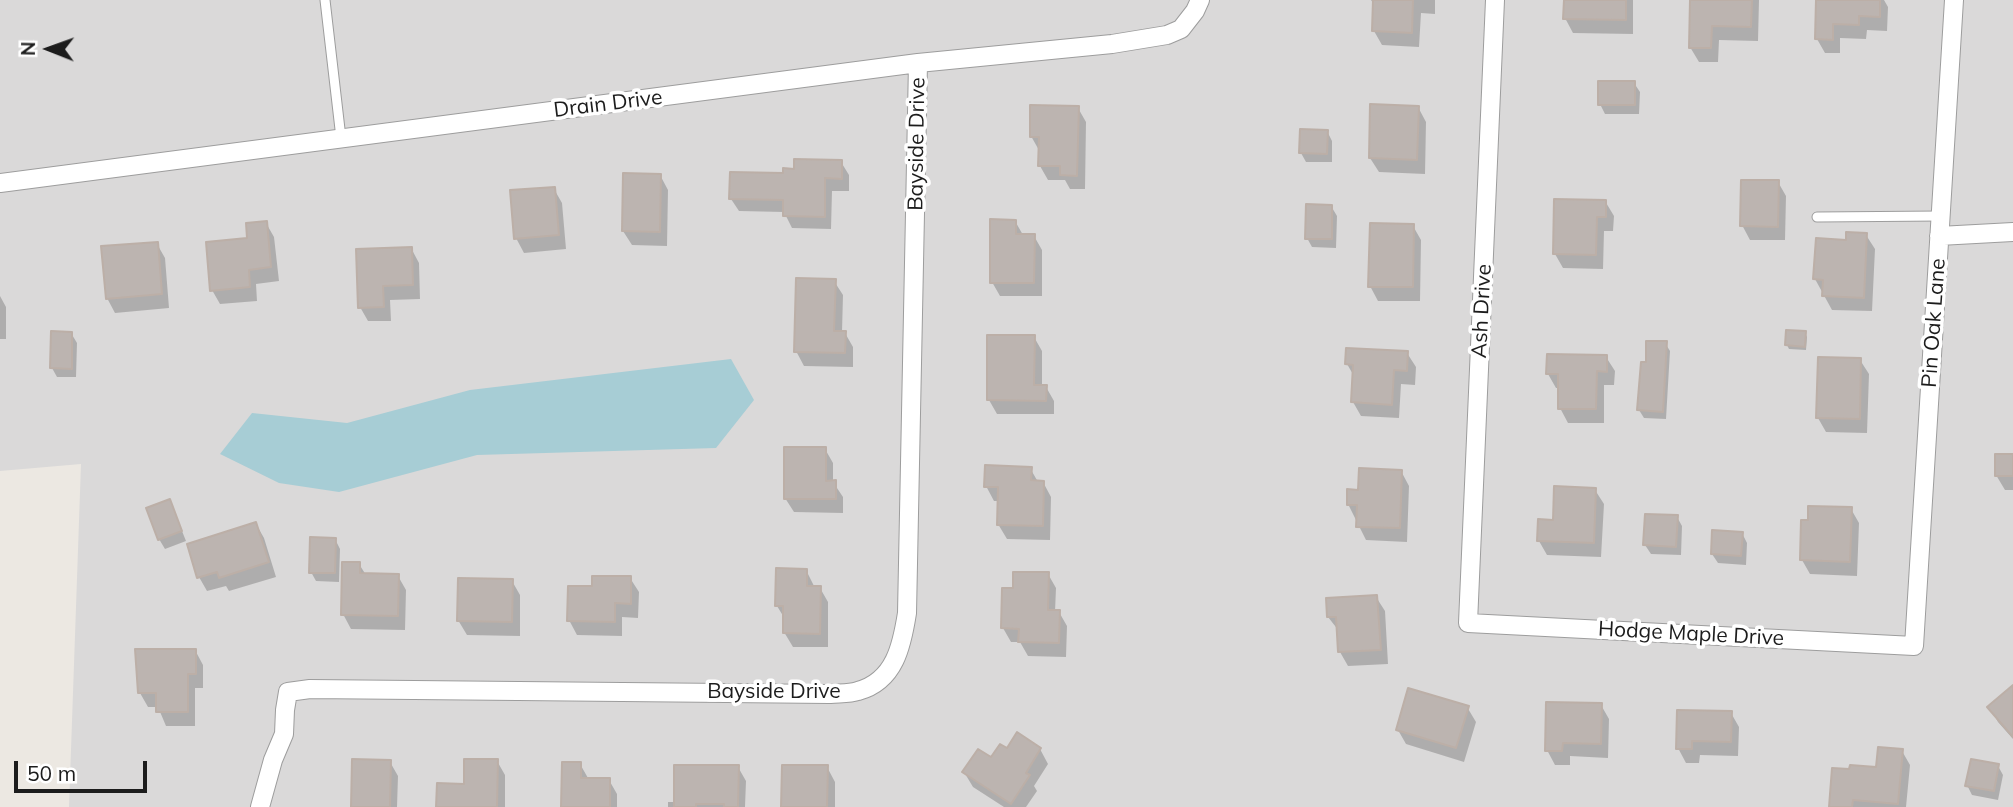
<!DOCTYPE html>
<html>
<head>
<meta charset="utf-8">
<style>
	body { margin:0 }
	#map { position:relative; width:2013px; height:807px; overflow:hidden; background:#ece8e2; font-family:Mulish,sans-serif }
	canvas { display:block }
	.north { position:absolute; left:14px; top:14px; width:70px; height:70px; -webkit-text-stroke:5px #fff; paint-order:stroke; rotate:271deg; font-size:19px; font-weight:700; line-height:28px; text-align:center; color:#1c1c1c }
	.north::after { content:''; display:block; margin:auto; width:24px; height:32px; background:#1c1c1c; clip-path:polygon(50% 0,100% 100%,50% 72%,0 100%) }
	.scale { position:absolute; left:14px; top:761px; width:133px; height:32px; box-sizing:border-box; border:4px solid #1c1c1c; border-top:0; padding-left:9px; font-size:21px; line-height:24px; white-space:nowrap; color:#1c1c1c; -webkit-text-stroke:5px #fff; paint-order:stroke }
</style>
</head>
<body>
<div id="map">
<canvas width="2013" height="807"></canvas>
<div class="north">N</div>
<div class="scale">50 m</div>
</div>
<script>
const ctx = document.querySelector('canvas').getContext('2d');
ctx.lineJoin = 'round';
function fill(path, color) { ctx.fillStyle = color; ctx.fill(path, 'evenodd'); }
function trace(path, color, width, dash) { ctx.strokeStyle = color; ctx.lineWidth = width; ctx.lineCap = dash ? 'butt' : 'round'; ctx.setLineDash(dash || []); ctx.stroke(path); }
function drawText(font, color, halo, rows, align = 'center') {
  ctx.font = font + ' Mulish,sans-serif'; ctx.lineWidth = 7; ctx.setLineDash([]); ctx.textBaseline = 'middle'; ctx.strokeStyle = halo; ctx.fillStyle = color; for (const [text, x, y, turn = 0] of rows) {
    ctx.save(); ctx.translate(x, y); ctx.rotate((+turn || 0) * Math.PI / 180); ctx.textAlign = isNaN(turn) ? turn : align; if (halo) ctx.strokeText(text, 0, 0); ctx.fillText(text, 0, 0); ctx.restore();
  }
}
fill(new Path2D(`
	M0 0H2013V807H69L81 464 0 471Z`), '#dad9d9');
fill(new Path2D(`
	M731 359 754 400 716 448 477 455 339 492 279 483 220 454 252 413 347 423 470 390Z`), '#a7cdd5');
fill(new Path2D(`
	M1371 0H1435V14L1421 13 1419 47 1382 45 1374 31 1375 6Z
	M1565 0H1633V34L1573 33 1565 18Z
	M1691 0H1759L1758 41 1719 40 1718 62H1699L1690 47Z
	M1818 0H1884L1888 7 1887 31 1867 30 1866 39 1840 38V53H1825L1817 39Z
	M1634 83 1640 92 1639 114H1605L1600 104Z
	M1418 107 1426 122 1425 174 1379 172 1370 158Z
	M1078 108 1086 122 1085 189H1070L1065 180H1048L1040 166V152L1031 136Z
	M1327 131 1332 141V162H1306L1301 153Z
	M841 162 849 175V191H832L831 229 792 228 784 212 739 211 731 199 796 170Z
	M660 175 668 190 667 246 632 245 623 231Z
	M1778 182 1786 196 1785 240H1750L1742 225Z
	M554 189 562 203 566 249 524 253 516 238Z
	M1605 201 1614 216 1613 231H1604L1603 269 1563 268 1555 254Z
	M1331 206 1337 216 1336 248 1312 247 1307 238Z
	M1015 221 1023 235 1034 236 1042 250V296H1000L992 282Z
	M266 223 274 237 279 281 256 284 257 301 220 304 212 290 249 239Z
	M1413 226 1421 240 1420 301H1378L1370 286Z
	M1866 235 1875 249 1872 311 1832 310 1815 279 1848 242Z
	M157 244 165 258 169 308 115 313 107 298Z
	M411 248 419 263 420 299 390 300 391 321H368L360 307Z
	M834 281 843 295 842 332 845 333 853 347V367L804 366 796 351Z
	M0 296 6 307V339H0Z
	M71 333 77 343 76 377H57L52 368Z
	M1805 333 1807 337 1806 350 1789 349 1787 345Z
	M1034 337 1042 351V387H1046L1054 401V414H997L989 400Z
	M1665 343 1670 351 1666 419 1644 418 1639 410Z
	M1407 353 1416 367 1415 385 1401 384 1399 418 1361 416 1353 402 1354 376 1347 364Z
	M1606 357 1615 371 1614 385H1604V423H1568L1560 408V388H1556L1548 374Z
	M1860 360 1869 374 1867 433 1826 432 1818 418Z
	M2013 438V490H2005L1996 475 2013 456Z
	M825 449 833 463V482L843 497V513L794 512 785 498Z
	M1030 468 1038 482H1043L1051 497 1050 540 1007 539 998 524 999 501H994L986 486Z
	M1401 471 1409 486 1407 542 1366 540 1348 504 1360 491Z
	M1595 490 1604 504 1601 557 1547 555 1539 541Z
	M170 501 186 541 165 549 159 539Z
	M1851 509 1859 523 1857 576 1810 574 1802 560Z
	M1677 517 1682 526 1681 555 1651 554 1645 545Z
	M256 524 264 538 276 577 229 591 226 586 207 591 199 577Z
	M1742 533 1747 543 1746 565 1718 563 1712 554Z
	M335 539 340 549 339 582 316 581 311 572Z
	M359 564 366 575 398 576 406 590 405 630 351 629 343 614Z
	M806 570 815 588H820L828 602V647H793L784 632 785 619 777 606Z
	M1048 574 1056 588 1055 612H1059L1067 626 1066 657 1028 656 1020 642H1011L1003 628 1015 590Z
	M630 578 639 592 638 618 622 617V636L577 635 569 620 594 588Z
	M512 581 520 595V636L467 635 458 620Z
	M1376 597 1385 611 1388 664 1348 666 1340 652 1339 631 1328 617Z
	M195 650 203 665V688H195V726H166L158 707H148L140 693Z
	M2013 687V739L1998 722 1990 707Z
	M1601 705 1609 719 1608 758 1570 756V765H1555L1547 750Z
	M1467 707 1476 722 1464 762 1406 744 1398 730Z
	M1731 713 1739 727 1738 756 1700 755 1699 763H1686L1678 748Z
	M1040 749 1048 764 1034 786 1037 791 1026 807H1004L973 787 964 772 1007 751Z
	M1902 751 1910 765 1906 807H1831Z
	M497 761 505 775V807H438Z
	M390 762 398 776 397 807H353Z
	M580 764 588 778 609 780 617 794V807H563Z
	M1998 766 2003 775 1998 800 1972 795 1967 785Z
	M738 767 746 781 745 807H668V802H676Z
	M827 767 835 782V807H783Z`), '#0003');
const building = new Path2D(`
	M1373 0H1413L1412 33 1372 31Z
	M1564 0H1626V20L1563 19Z
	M1690 0H1752L1751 27 1712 26 1711 48H1689Z
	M1816 0H1880V17L1859 16V25L1833 24V40L1815 39Z
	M1598 81H1635V105H1598Z
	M1370 104 1419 106 1417 160 1369 158Z
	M1030 105 1079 106 1077 176 1060 175V166H1038L1039 137H1030Z
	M1300 129 1328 130 1327 154 1299 153Z
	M794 159 842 160V179L825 178V217L783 216V200L729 199 730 172 783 173V168L794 169Z
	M623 173 661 174 660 232 622 231Z
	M1741 180H1779L1778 227 1740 226Z
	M555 187 559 235 514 239 510 190Z
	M1554 199 1606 200V217H1597L1596 255 1553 254Z
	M1306 204 1332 205V239H1305Z
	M990 219 1016 220V234H1035L1034 283H990Z
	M267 221 271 267 249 270 250 287 210 291 206 242 247 238 246 223Z
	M1370 223 1414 224 1413 287H1368Z
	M1846 232 1867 233 1864 298 1822 296 1823 280 1813 279 1816 238 1846 240Z
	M158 242 162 294 106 299 101 246Z
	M412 247 413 285 383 286 384 307 358 308 356 249Z
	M796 278 836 279 834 331H846L845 353 794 352Z
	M1786 330 1806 331 1805 347 1785 345Z
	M51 331 72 332V369L50 368Z
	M987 335H1035L1034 385H1047L1046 401 987 400Z
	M1646 341H1667L1663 412 1637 410 1641 362H1646Z
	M1346 348 1408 351 1407 371 1394 370 1392 405 1351 402 1353 365 1345 364Z
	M1547 354 1607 355V372L1597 371 1596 409H1558V374H1546Z
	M1818 357 1861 358 1860 419 1816 418Z
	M784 447H826V481L836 480V499H784Z
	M1995 454H2013V476H1995Z
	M985 465 1032 467 1031 480 1044 481 1043 526 997 525 998 487H984Z
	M1359 468 1402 470 1400 528 1356 527 1357 505H1347V489L1358 490Z
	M1554 486 1596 488 1594 543 1537 541 1538 519 1553 520Z
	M170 499 182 531 158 540 146 508Z
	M1808 506 1852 507 1850 562 1800 560 1801 520H1808Z
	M1645 514 1678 515 1676 547 1643 545Z
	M256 522 269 562 219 578 217 572 197 578 187 544Z
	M1712 530 1743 532 1741 556 1711 554Z
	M310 537 336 538 335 573H309Z
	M342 562H360V573L399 574 398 616 341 615Z
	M776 568 807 569V586H821L820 634 783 633V606H775Z
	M1013 572H1049L1048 610H1060L1059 643 1018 642 1019 629 1001 628 1002 588H1013Z
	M592 576H631V604L615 603V622L567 621 568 586H592Z
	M458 578 513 579 512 622 457 621Z
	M1377 595 1381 650 1338 652 1336 617H1327L1326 598Z
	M135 649H196V674H188V712H156V693H138Z
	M2013 685V737L1987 707Z
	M1408 688 1469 706 1456 748 1396 730Z
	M1546 702 1602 703 1601 744 1563 743 1562 751H1545Z
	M1677 710 1732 711 1731 742 1692 741V749H1676Z
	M1017 732 1041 748 1026 773 1030 775 1011 804 962 772 978 749 991 757 1000 744 1007 748Z
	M1878 747 1903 749 1898 804 1853 800 1852 807H1829L1832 768 1849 769 1850 765 1876 767Z
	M352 759 391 760 390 807H351Z
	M464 759H498L497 807H436L437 783 464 784Z
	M1971 759 1999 764 1994 791 1965 786Z
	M562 762H581V778H610V807H561Z
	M674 765H739L738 807H724V804H696V807H674Z
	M782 765H828L827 807H781Z`);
fill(building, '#bcb4b0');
trace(building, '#bcafa7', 2);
const lane = new Path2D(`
	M325 0 341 138
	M1817 217 1941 216`);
const street = new Path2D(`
	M1495 0 1468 623 1914 646 1954 0
	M0 183 918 63 1112 44 1167 35 1181 29 1195 11 1200 0
	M1939 236 2013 232
	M260 807 273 760 284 734 285 710 288 692 310 689 830 694C839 693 849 694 858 691 895 681 902 645 907 613L918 63`);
trace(lane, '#9d9d9d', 11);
trace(street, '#9d9d9d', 20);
trace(lane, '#fff', 9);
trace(street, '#fff', 18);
drawText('21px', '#1c1c1c', '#fff', [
	["Drain Drive",608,104,-7],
	["Bayside Drive",917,144,-89],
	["Ash Drive",1482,311,-87],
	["Pin Oak Lane",1934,323,-86],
	["Hodge Maple Drive",1691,634,3],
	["Bayside Drive",774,692]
]);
</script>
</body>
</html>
